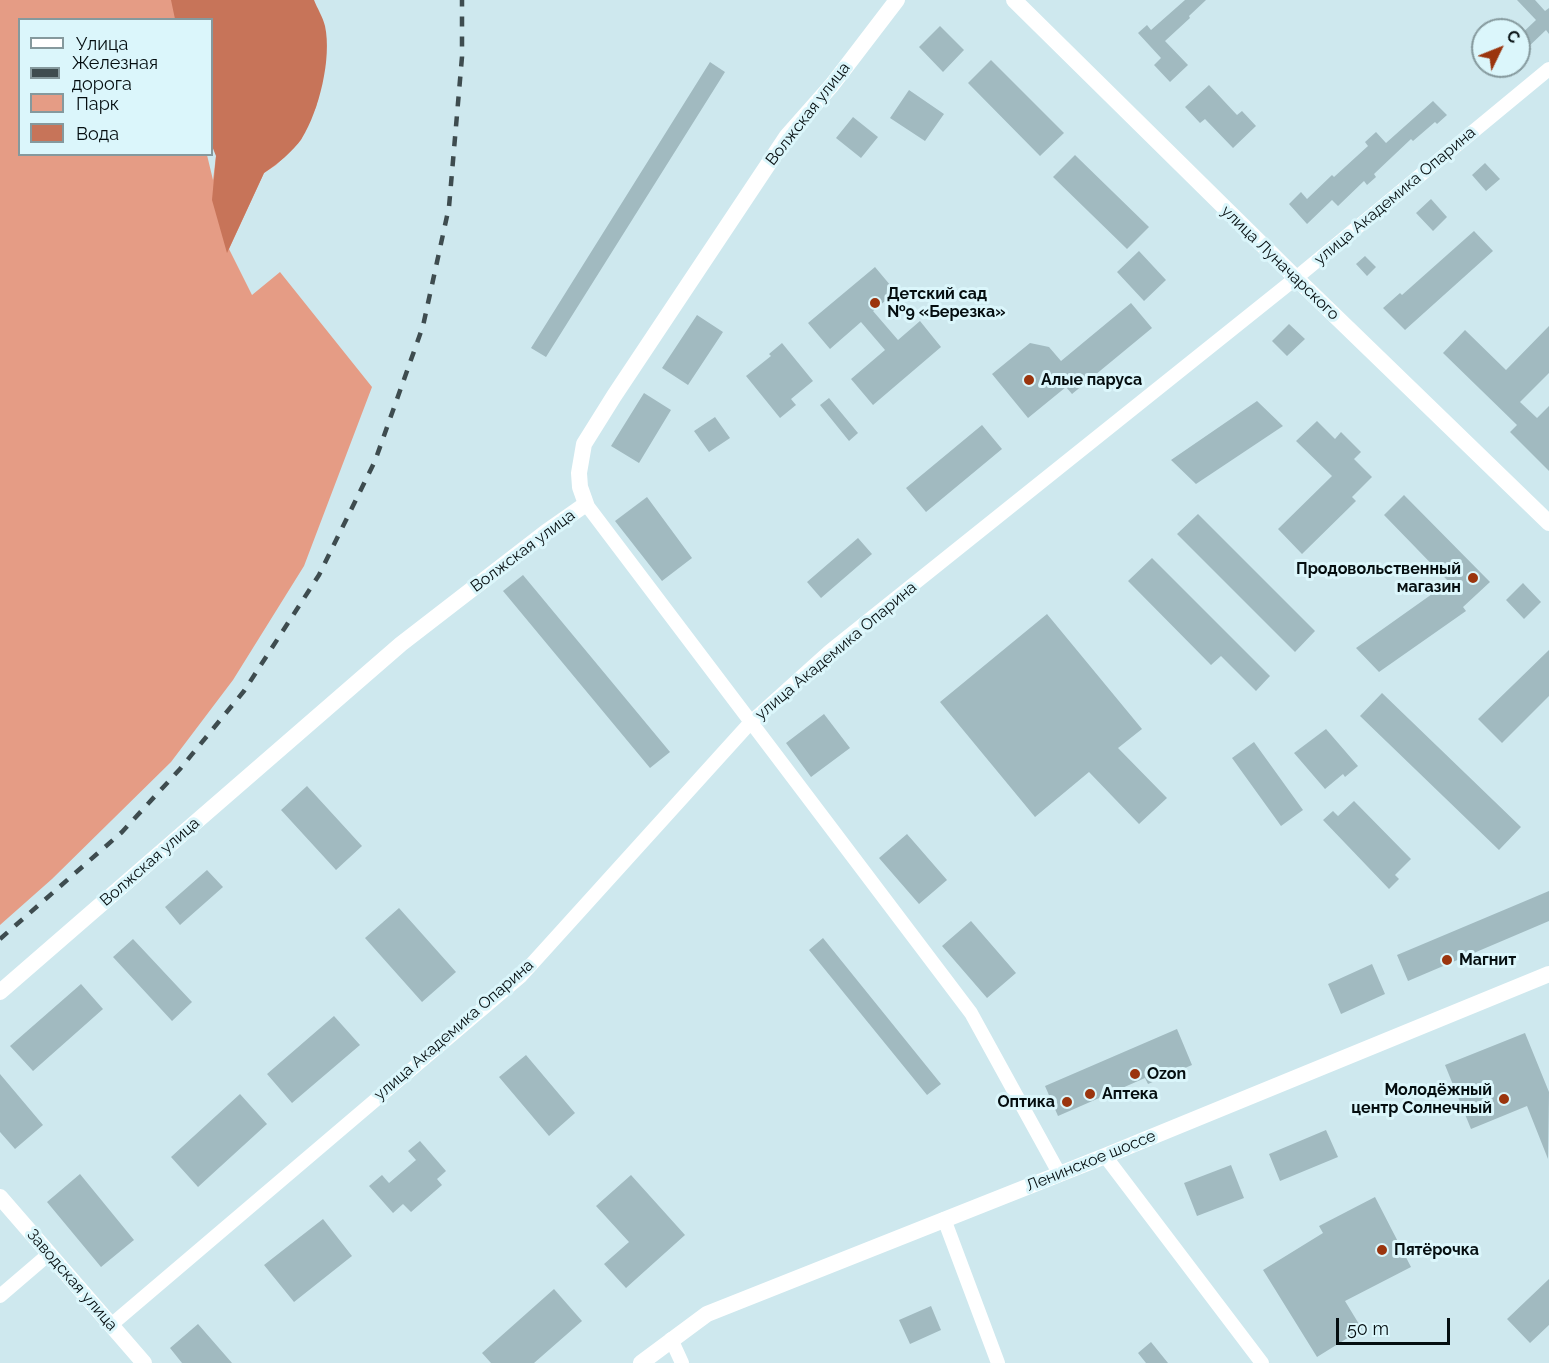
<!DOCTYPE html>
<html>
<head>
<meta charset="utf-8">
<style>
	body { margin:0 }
	#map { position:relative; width:1549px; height:1363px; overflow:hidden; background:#cee8ee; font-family:Raleway,sans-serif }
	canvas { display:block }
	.legend { position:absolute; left:18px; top:18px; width:195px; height:138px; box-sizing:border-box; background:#dbf6fb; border:2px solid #85999d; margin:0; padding:8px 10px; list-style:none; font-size:18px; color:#050e10 }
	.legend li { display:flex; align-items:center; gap:12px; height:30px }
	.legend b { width:30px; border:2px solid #85999d }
	.north { position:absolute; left:1471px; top:18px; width:60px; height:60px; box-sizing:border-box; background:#dbf6fb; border:2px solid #85999d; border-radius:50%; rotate:47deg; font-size:16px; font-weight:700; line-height:24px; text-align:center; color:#050e10 }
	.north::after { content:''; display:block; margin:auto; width:21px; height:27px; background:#9b350e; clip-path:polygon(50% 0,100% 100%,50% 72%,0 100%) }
	.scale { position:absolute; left:1336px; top:1318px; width:114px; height:27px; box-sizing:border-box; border:3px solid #050e10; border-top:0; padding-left:8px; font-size:18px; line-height:21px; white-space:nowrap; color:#050e10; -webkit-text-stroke:4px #dbf6fb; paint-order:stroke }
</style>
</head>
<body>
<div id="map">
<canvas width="1549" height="1363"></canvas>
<ul class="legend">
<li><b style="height:8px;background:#fff"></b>Улица</li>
<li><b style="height:8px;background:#3e4c4f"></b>Железная дорога</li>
<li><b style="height:16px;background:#e59c85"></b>Парк</li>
<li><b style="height:16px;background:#c77459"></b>Вода</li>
</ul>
<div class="north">С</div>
<div class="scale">50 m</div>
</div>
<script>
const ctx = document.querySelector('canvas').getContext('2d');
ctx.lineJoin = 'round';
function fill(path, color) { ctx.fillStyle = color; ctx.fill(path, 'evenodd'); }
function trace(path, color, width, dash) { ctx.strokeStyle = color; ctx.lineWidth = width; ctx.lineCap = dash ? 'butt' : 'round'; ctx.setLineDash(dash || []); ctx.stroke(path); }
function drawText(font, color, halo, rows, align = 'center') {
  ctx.font = font + ' Raleway,sans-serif'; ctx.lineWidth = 6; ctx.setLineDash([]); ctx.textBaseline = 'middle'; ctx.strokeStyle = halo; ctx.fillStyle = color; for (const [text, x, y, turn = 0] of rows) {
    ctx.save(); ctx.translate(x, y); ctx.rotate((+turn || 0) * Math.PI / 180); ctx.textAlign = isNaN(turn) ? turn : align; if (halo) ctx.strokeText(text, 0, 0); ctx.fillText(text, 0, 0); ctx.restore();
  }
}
fill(new Path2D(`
	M0 0H173L177 19 20 20V154L207 155 213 180 216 156 326 61 316 107 301 140 276 165 264 173 229 249 252 295 280 272 372 387 304 566 233 680 171 762 52 879 0 925Z`), '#e59c85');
fill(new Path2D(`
	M171 0H314C317 8 323 17 325 26 332 58 319 111 302 138 293 152 277 164 264 173L227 253 212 200 216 156 212 146V20L175 19Z`), '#c77459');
fill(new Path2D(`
	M1185 0H1206L1189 16 1190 18 1165 41 1188 65 1170 82 1154 65 1161 58 1138 33 1147 25 1151 30Z
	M1517 0H1535L1545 11 1549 8V34L1546 30 1525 50 1519 43V36L1536 20Z
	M940 26 964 50 943 72 919 47Z
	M991 60 1064 133 1040 156 968 83Z
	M710 62 725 72 546 357 531 348Z
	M1209 85 1237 115 1242 111 1256 126 1233 148 1205 119 1200 123 1185 107Z
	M909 90 944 114 925 141 890 118Z
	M1433 101 1447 115 1437 124 1435 122 1413 141 1411 139 1374 174 1376 177 1367 185 1364 181 1338 206 1332 200 1307 224 1289 204 1301 192 1307 199 1332 175 1334 177 1368 146 1365 142 1376 132 1386 143Z
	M853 117 878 137 861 158 836 138Z
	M1075 155 1149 227 1127 249 1053 177Z
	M1485 163 1500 179 1486 191 1472 175Z
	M1431 199 1447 217 1433 231 1416 213Z
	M1474 231 1493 251 1405 330 1383 308 1400 293 1402 295Z
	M1139 251 1166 280 1144 301 1117 272Z
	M1365 256 1376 267 1367 276 1356 264Z
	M875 267 896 292 873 311 898 340 920 321 941 347 873 405 851 379 885 350 861 322 830 349 808 323Z
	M1131 303 1152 328 1072 394 1066 387 1028 418 992 374 1030 343 1049 347 1061 361Z
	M697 315 723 332 688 385 662 368Z
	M1289 324 1305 339 1287 356 1272 341Z
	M1549 326V373L1520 402 1537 418 1549 406V471L1510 432 1517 425 1443 353 1465 330 1506 370Z
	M782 343 813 381 791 399 796 405 780 418 746 376 771 356 769 354Z
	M644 393 671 410 639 463 611 446Z
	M829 398 858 433 849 441 820 405Z
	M1257 401 1283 426 1196 484 1171 460Z
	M715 417 730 438 709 452 694 431Z
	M1317 421 1335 439 1341 432 1361 452 1354 459 1372 477 1352 497 1356 501 1302 554 1278 529 1332 476 1296 441Z
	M982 425 1002 449 926 512 906 488Z
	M1404 495 1490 582 1463 607 1466 611 1379 672 1356 648 1449 582 1384 515Z
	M647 497 692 558 662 581 615 521Z
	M1198 514 1315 631 1295 652 1177 534Z
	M858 538 872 554 821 598 807 582Z
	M1152 558 1270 676 1256 691 1221 656 1211 665 1128 581Z
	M523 575 670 752 650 768 503 591Z
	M1523 583 1541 602 1524 619 1506 600Z
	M1047 614 1142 729 1118 748 1167 798 1139 824 1089 772 1035 817 940 702Z
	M1549 650V696L1502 743 1478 719Z
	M1382 693 1521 827 1499 850 1360 716Z
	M824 714 850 748 811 777 786 743Z
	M1326 729 1358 766 1345 777 1343 774 1325 789 1294 753Z
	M1254 742 1303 810 1281 826 1232 758Z
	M307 786 362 846 336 870 281 810Z
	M1354 801 1411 859 1395 875 1399 879 1389 889 1323 820 1333 811 1338 816Z
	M907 834 947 880 919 904 879 858Z
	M207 870 223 887 180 925 165 907Z
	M1549 891V921L1408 981 1397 955Z
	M399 908 456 972 422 1002 365 938Z
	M971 921 1016 973 987 998 942 946Z
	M823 938 941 1084 927 1095 809 950Z
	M133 939 192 1002 172 1021 113 957Z
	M1372 964 1385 994 1341 1014 1328 984Z
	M81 984 103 1009 33 1071 10 1046Z
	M334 1016 360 1045 292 1103 267 1074Z
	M1177 1029 1192 1065 1148 1084 1145 1078 1058 1116 1045 1086Z
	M1525 1033 1549 1092 1548 1159 1527 1106 1471 1129 1445 1065Z
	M526 1055 575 1113 549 1136 499 1077Z
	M0 1074 43 1125 15 1149 0 1132Z
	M240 1094 267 1124 198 1187 171 1157Z
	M1326 1130 1338 1157 1280 1181 1269 1154Z
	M420 1141 446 1171 437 1179 442 1185 411 1212 403 1204 393 1213 369 1186 382 1175 389 1183 416 1160 408 1151Z
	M1231 1165 1244 1198 1197 1216 1184 1183Z
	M80 1174 134 1240 101 1267 47 1202Z
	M631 1175 685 1235 626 1288 604 1264 629 1242 596 1206Z
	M1375 1197 1411 1267 1345 1301 1362 1329 1317 1357 1263 1270 1323 1233 1319 1226Z
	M323 1219 352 1256 294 1302 264 1265Z
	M1549 1279V1325L1530 1343 1507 1319Z
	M554 1289 582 1321 534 1363H491L482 1353Z
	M931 1306 941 1330 910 1344 899 1320Z
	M198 1324 232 1363H182L170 1348Z
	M1151 1342 1168 1363H1146L1138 1353Z`), '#a1bac0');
trace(new Path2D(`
	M586 504 971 1013 1059 1173
	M1105 1156 1262 1363
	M944 1219 998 1363
	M0 1296 49 1254
	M111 1325 520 977 750 723 830 651 1296 278 1549 69
	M671 1339 682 1363`), '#fff', 14);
trace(new Path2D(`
	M1014 0 1296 278 1549 523
	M0 992 401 644 546 532 586 504 580 487 579 473 584 444 614 396 787 136 832 85 897 0
	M0 1197 144 1363
	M641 1363 707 1314 1105 1156 1549 974`), '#fff', 16);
trace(new Path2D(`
	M0 939 122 832 180 769 244 691 319 575 375 461 423 326 449 207 462 57V0`), '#3e4c4f', 4.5, [10, 10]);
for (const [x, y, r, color] of [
	[875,303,6,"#9b350e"],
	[1029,380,6,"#9b350e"],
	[1473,578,6,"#9b350e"],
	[1447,960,6,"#9b350e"],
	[1135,1074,6,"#9b350e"],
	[1090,1094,6,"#9b350e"],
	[1504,1099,6,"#9b350e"],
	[1067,1102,6,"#9b350e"],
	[1382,1250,6,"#9b350e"]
]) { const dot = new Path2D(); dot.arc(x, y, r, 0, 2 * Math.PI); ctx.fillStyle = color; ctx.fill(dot); trace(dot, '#dbf6fb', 2); }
drawText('16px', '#050e10', '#dbf6fb', [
	["Волжская улица",808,114,-52],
	["улица Академика Опарина",1395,196,-40],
	["улица Луначарского",1280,263,44],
	["Волжская улица",523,551,-37],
	["улица Академика Опарина",836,651,-40],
	["Волжская улица",150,862,-41],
	["улица Академика Опарина",454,1030,-41],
	["Ленинское шоссе",1091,1161,-22],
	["Заводская улица",72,1280,49]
]);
drawText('bold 16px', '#050e10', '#dbf6fb', [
	["Детский сад",887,294],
	["№9 «Березка»",887,312],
	["Алые паруса",1041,380],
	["Продовольственный",1461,569,"right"],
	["магазин",1461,587,"right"],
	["Магнит",1459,960],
	["Ozon",1147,1074],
	["Молодёжный",1492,1090,"right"],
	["центр Солнечный",1492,1108,"right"],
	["Аптека",1102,1094],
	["Оптика",1055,1102,"right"],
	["Пятёрочка",1394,1250]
], 'left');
</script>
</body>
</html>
